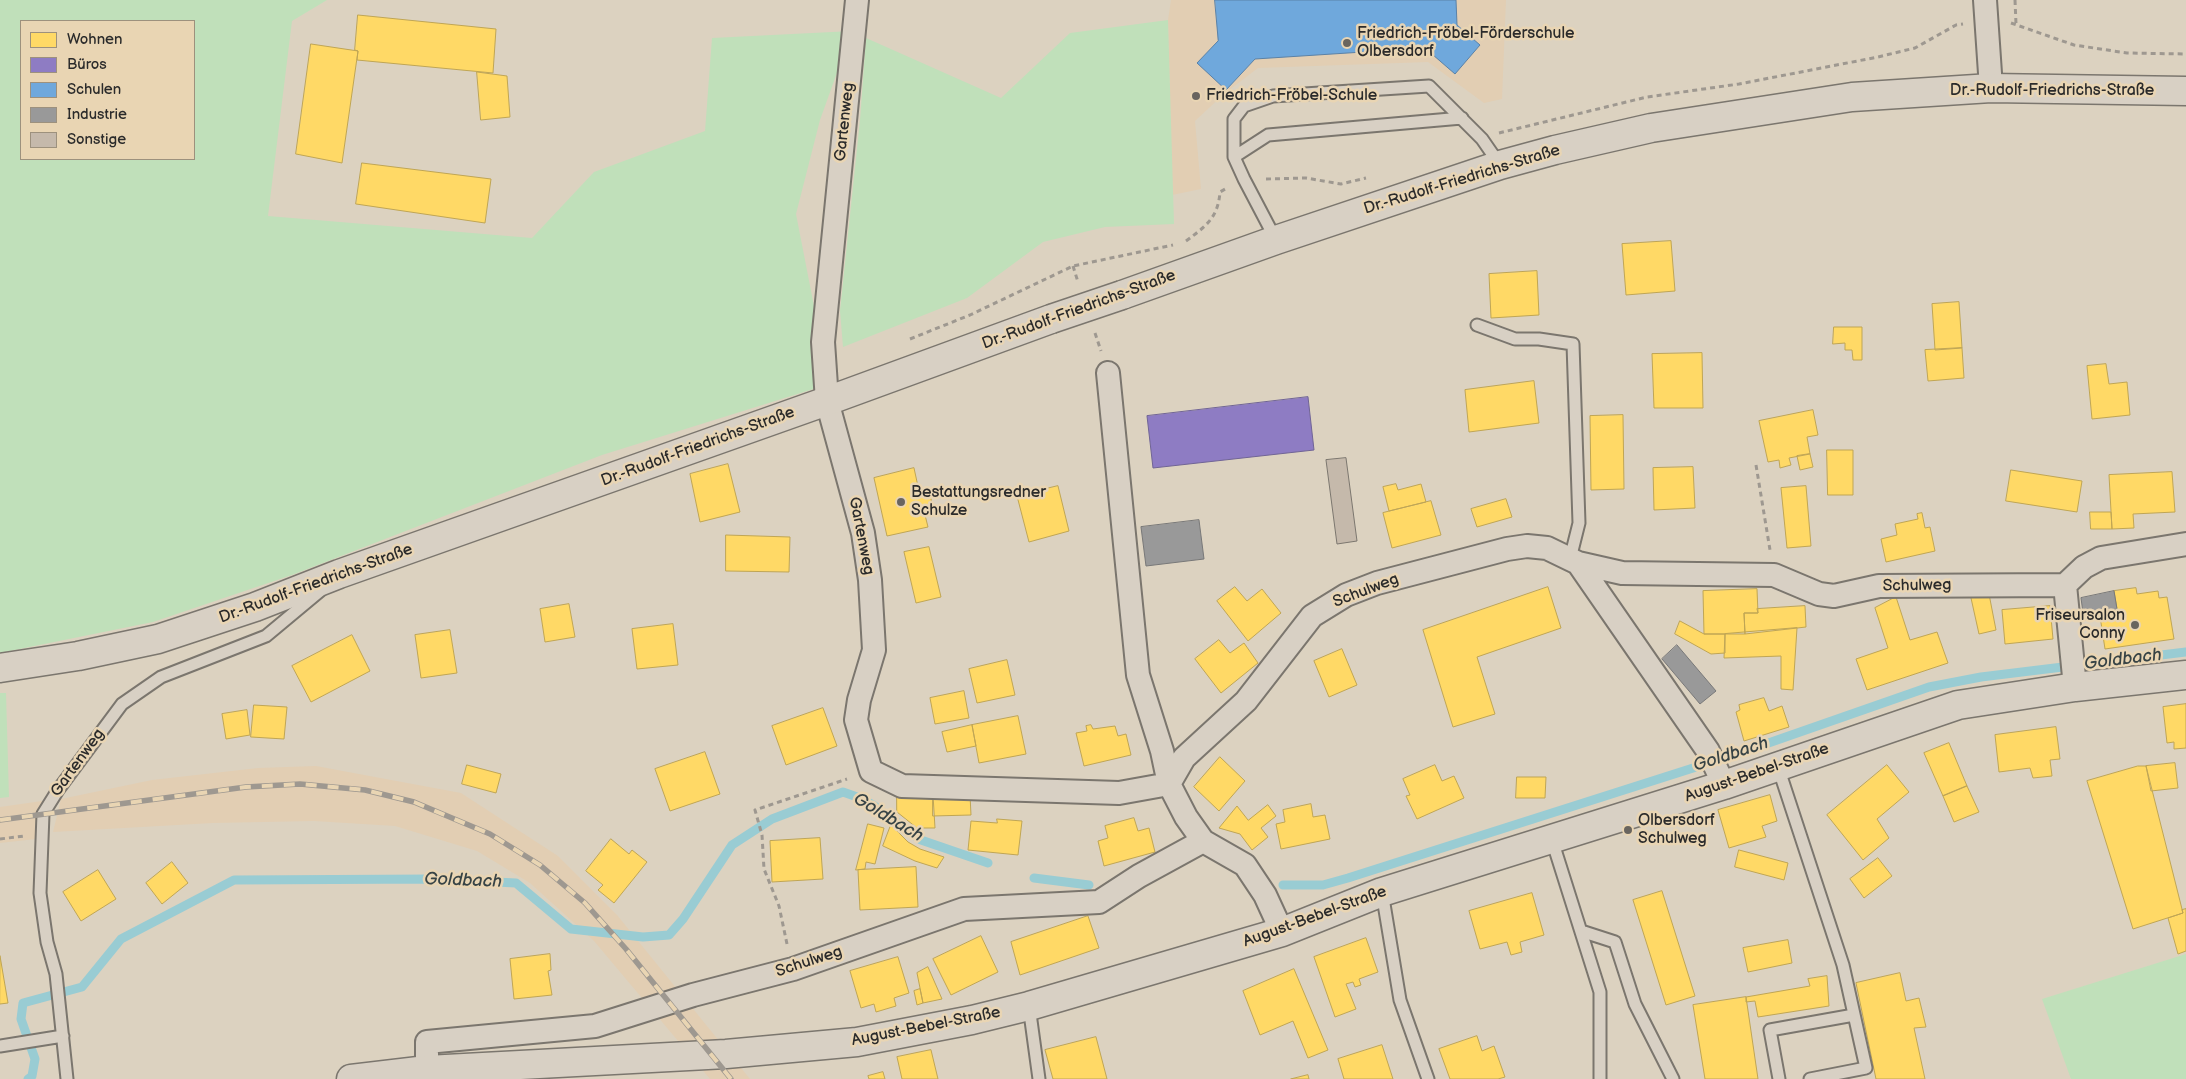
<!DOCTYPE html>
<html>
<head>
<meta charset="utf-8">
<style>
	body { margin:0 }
	#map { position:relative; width:2186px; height:1079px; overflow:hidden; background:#dcd2c0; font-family:"Balsamiq Sans",sans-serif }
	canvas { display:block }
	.legend { position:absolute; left:20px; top:20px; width:175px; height:140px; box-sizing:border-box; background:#e9d5b3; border:1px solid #9d917d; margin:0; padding:6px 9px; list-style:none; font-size:15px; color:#2b2b2b }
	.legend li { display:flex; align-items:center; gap:10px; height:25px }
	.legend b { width:25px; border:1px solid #9d917d }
</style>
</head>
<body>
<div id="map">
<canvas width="2186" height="1079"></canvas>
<ul class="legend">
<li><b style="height:14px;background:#ffd966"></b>Wohnen</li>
<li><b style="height:14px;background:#8e7cc3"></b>Büros</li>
<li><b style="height:14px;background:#6fa8dc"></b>Schulen</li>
<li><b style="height:14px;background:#999"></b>Industrie</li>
<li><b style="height:14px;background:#c5b9ab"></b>Sonstige</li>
</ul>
</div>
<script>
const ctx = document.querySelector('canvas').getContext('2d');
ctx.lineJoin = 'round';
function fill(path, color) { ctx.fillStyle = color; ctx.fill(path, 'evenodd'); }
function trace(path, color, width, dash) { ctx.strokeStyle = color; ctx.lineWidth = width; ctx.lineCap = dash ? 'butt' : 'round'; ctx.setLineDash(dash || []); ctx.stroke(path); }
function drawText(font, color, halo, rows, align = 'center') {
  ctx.font = font + ' "Balsamiq Sans",sans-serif'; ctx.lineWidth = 5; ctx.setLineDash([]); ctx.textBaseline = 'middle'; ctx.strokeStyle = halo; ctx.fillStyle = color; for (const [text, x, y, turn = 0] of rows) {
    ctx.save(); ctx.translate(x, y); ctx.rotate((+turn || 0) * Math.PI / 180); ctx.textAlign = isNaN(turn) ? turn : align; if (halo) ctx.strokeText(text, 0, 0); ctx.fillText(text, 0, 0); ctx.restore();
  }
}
fill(new Path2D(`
	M1171 0H1506L1502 99 1484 103 1428 62 1258 68 1224 94 1195 121 1201 189 1172 195 1168 20Z
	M316 766 461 793 558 856 617 915 750 1079H710L594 941 530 883 477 851 395 826 314 821 213 823 53 832 61 799 152 780 258 768Z
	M42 801 36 839 0 843V807Z`), '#e2ceb3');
fill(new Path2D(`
	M0 0H327L292 21 268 216 532 238 594 172 705 131 712 38 852 31 820 120 796 214 821 342 820 387 602 455 292 575 153 622 0 653ZM21 21H194V159H21Z
	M1168 20 1174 224 1105 227 1043 242 967 298 843 347 840 311 860 120 866 38 1001 98 1070 33Z
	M0 693H6L9 797 0 798Z
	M2186 954V1079H2071L2042 999Z`), '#c0e0ba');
const homes = new Path2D(`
	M358 15 496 29 493 73 357 60 358 51 355 50Z
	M311 44 358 51 342 163 296 154Z
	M477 72 507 76 510 117 481 120Z
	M362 163 491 179 485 223 356 204Z
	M1671 241 1675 291 1626 295 1622 244Z
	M1537 271 1539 315 1491 318 1489 274Z
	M1959 302 1962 348 1935 350 1932 304Z
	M1834 327H1862V360H1853L1852 350H1845V343L1833 344Z
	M1962 348 1964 378 1928 381 1925 350Z
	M1702 353 1703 408H1654L1652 354Z
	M2106 364 2109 384 2127 382 2130 415 2092 419 2087 366Z
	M1534 381 1539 423 1469 432 1465 390Z
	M1813 410 1818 435 1807 437 1810 454 1789 458 1791 465 1780 468 1779 460 1768 462 1759 421Z
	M1623 415 1624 489 1591 490 1590 416Z
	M1827 450H1853V495H1828Z
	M1810 454 1813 467 1800 470 1797 456Z
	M728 464 740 512 700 522 690 474Z
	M1693 467 1695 508 1654 510 1653 468Z
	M914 468 919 491 929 489 933 509 924 511 928 527 887 536 874 478Z
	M2011 470 2082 481 2077 512 2006 501Z
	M2172 472 2175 512 2133 514 2134 528 2112 529 2109 475Z
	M1396 484 1398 490 1421 484 1426 502 1389 511 1383 487Z
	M1058 486 1069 531 1029 542 1017 496Z
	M1806 486 1811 546 1787 548 1781 488Z
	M1506 499 1512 517 1477 527 1471 509Z
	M1431 501 1441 535 1392 548 1383 513Z
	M2090 512H2111L2112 529H2091Z
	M1922 513 1925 528 1930 527 1935 551 1886 562 1881 539 1897 535 1895 524 1918 519 1917 514Z
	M726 535 790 537 789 572 726 571Z
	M929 547 941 597 916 603 904 552Z
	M1235 587 1247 601 1262 589 1281 613 1248 641 1217 601Z
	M1548 587 1561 628 1477 657 1495 714 1453 727 1423 630Z
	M2136 588 2137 594 2158 591 2159 598 2167 597 2174 639 2105 649 2100 616 2109 615 2108 611 2117 609 2114 591Z
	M1757 589 1758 613H1744L1745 634H1704L1703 591Z
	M1989 594 1996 630 1979 634 1971 598Z
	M1896 597 1910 640 1937 632 1948 663 1867 690 1856 659 1888 648 1875 608Z
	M569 604 575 637 545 642 540 609Z
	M1805 606 1806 627 1745 634 1744 613H1758L1757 609Z
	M2050 606 2053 639 2005 644 2002 610Z
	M1680 621 1704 634H1725V653L1711 654 1675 634Z
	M673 624 678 665 637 669 632 629Z
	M1797 628 1793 690 1781 689V656L1724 658 1725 634Z
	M450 630 457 673 421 678 415 635Z
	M352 635 370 671 311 702 292 666Z
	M1219 640 1230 653 1244 643 1258 663 1221 693 1195 659Z
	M1342 649 1357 685 1329 697 1314 661Z
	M1007 660 1015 695 977 703 969 669Z
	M964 691 969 718 935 724 930 698Z
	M1764 698 1769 711 1782 706 1789 727 1744 741 1736 712 1740 710 1739 705Z
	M2186 704V748L2174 749V742L2167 743 2163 707Z
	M254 705 287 707 284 739 251 737Z
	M823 708 837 746 786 765 772 726Z
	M247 710 250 735 226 739 222 714Z
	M1018 716 1026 754 979 763 972 725Z
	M972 725 976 746 947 752 942 732Z
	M1091 725 1093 729 1115 726 1118 736 1126 734 1131 755 1084 766 1076 733 1087 731 1086 726Z
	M2056 727 2060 759 2050 760 2052 776 2033 778 2030 768 1999 772 1995 735Z
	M1949 743 1967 786 1943 796 1924 753Z
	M705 752 720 794 670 811 655 769Z
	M1220 757 1245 781 1219 811 1194 787Z
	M2175 763 2178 788 2151 791 2146 766Z
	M467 765 501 774 496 793 462 784Z
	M1435 765 1442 781 1454 776 1464 798 1417 819 1406 796 1410 795 1403 779Z
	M1887 765 1909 792 1877 819 1889 838 1863 860 1827 815Z
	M2138 766H2146L2183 913 2133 929 2087 781Z
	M1517 777H1546L1545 798H1516Z
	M1967 786 1979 812 1954 822 1943 796Z
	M897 795H933L935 828H917L897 812Z
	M933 795H970L971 815 933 816Z
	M1770 795 1777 821 1762 826 1766 837 1729 848 1718 810Z
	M1311 804 1313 817 1325 815 1330 839 1281 849 1276 824 1285 822 1283 810Z
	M1268 805 1276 816 1261 828 1268 837 1252 850 1240 834 1219 828 1237 806 1248 820Z
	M1134 818 1138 831 1149 828 1155 852 1104 866 1098 841 1108 838 1105 826Z
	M997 819 1022 821 1018 855 968 850 971 821 997 823Z
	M868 824 884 828 875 864 866 862 865 869 856 870Z
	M891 825 908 842 920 849 944 857 937 868 915 861 883 846Z
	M820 838 823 879 772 882 770 841Z
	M611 839 629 854 632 850 647 862 614 903 598 890 603 885 586 871Z
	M1739 850 1788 863 1784 880 1735 867Z
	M1878 858 1892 876 1864 898 1850 879Z
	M172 862 188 883 162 904 146 883Z
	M916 867 918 907 860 910 858 870Z
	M98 870 116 899 81 921 63 892Z
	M1662 891 1695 996 1666 1005 1633 900Z
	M1532 893 1544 935 1520 942 1522 952 1511 955 1507 942 1480 949 1469 911Z
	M2186 909V951L2178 954 2168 918 2183 913 2182 910Z
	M1088 916 1099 948 1020 975 1011 942Z
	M981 936 998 972 951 995 933 959Z
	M1366 938 1378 972 1359 979 1361 985 1355 987 1353 982 1346 984 1356 1009 1335 1017 1314 957Z
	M1788 940 1792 963 1748 972 1743 948Z
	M550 954 551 970 548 971 552 995 514 999 510 959Z
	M0 956 8 1003 0 1004Z
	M898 957 909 993 894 998 896 1006 876 1012 874 1004 861 1008 850 971Z
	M928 967 942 999 923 1003 917 973Z
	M1294 969 1328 1050 1308 1058 1293 1021 1260 1035 1243 991Z
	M1900 973 1906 1001 1919 998 1926 1027 1914 1028 1925 1079H1876L1856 983Z
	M1827 976 1829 1006 1758 1017 1755 1001 1746 1002V997L1810 986 1808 979Z
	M920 989 923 1003 917 1005 914 991Z
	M1746 997 1758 1079H1705L1693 1005Z
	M1477 1036 1482 1051 1494 1046 1505 1077 1498 1079H1450L1439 1049Z
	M1096 1037 1107 1079H1053L1045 1050Z
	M1382 1045 1393 1079H1344L1338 1059Z
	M931 1050 938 1079H902L897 1057Z
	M883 1072 885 1079H869L868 1076Z
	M1308 1075 1309 1079H1291Z`);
fill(homes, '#ffd966');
trace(homes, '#bfa554', 1);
const offices = new Path2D(`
	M1308 397 1314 450 1153 468 1147 416Z`);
fill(offices, '#8e7cc3');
trace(offices, '#706495', 1);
const schools = new Path2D(`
	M1215 0H1456L1457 25 1480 45 1455 74 1425 48 1255 59 1226 90 1197 63 1218 41Z`);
fill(schools, '#6fa8dc');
trace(schools, '#5b82a7', 1);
const industry = new Path2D(`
	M1199 520 1204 559 1146 566 1141 527Z
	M2114 591 2117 609 2108 611 2109 615 2084 620 2081 598Z
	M1677 645 1716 691 1700 704 1662 659Z`);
fill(industry, '#999');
trace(industry, '#787878', 1);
trace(new Path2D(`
	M1034 878 1089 885
	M1283 885H1323L1348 878 1737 754 1929 687 1981 677 2186 652
	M28 1079 32 1076 35 1059 21 1019 23 1003 82 987 121 939 234 880 433 879 516 883 571 929 643 937 669 935 683 919 732 845 772 819 843 792 860 798 873 805 921 840 988 863`), '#99ccd3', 9);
const building = new Path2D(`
	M1346 458 1357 541 1337 544 1326 460Z`);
fill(building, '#c5b9ab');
trace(building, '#7b766e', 1);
const lane = new Path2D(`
	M1234 157 1268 135 1462 118
	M1276 240 1244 179 1234 157V119L1244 106 1273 96 1429 86 1482 139 1500 165
	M1477 325 1515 339H1539L1573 344 1579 523 1570 559
	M1778 767 1843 965 1866 1068 1810 1079
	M1552 840 1600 992V1079
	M1382 892 1400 1000 1428 1079
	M1581 931 1615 942 1635 1004 1673 1079
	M1029 1006 1039 1079
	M0 1046 63 1036
	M67 1079 56 974 47 942 40 893 43 814 58 790 122 704 161 677 266 636 320 591
	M1779 1079 1770 1030 1854 1015`);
const street = new Path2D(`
	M857 0 823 342 827 401 863 533 870 580 874 650 859 700 856 720 871 771 902 786 1119 793 1169 784
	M1985 0 1991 88
	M1108 373 1138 675 1162 751 1169 784 1186 817 1203 841 1245 865 1265 895 1282 932
	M1578 563 1708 751 1724 785
	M2065 585 2075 687
	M1169 784 1184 758 1246 701 1312 616 1346 595 1377 583 1507 549 1527 546 1547 548 1578 563 1622 573 1774 575 1819 594 1834 596 1879 586 2065 585 2084 567 2101 558 2186 544
	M427 1079V1042L595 1026 693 995 793 969 964 909 1099 902 1139 876 1203 841`);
const secondary = new Path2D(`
	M1122 295 1276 240 1500 165 1555 150 1651 128 1852 97 1991 88 2186 91
	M0 668 78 656 158 639 255 607 339 574 827 401 1051 319
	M351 1079 427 1070 726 1054 857 1042 972 1020 1029 1006 1282 932 1382 892 1724 785 1958 705 2075 687 2186 675`);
trace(lane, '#7b766e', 15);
trace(street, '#7b766e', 26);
trace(secondary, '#7b766e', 31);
trace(new Path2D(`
	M2015 0 2016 24
	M2011 23 2074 45 2127 53 2186 54
	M1499 133 1647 97 1739 84 1878 57 1915 48 1956 25 1963 24
	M1266 179 1306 178 1341 184 1366 178
	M1186 241C1206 226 1218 218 1220 192L1227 188
	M1073 266 1078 282
	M1095 333 1101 351
	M910 339 970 315 1073 266 1173 245
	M1756 465 1770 550
	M0 839 24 836
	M787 944 779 906 764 869 762 835 755 810 847 779`), '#9e9890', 3, [5, 4]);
trace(lane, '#d8d0c4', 11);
trace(street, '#d8d0c4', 22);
trace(secondary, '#d8d0c4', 28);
const rail = new Path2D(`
	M0 820 246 787 300 784 365 790 414 802 490 834 540 865 585 903 626 949 731 1079`);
trace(rail, '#9e9890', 5.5);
trace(rail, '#e9d5b3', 4, [11]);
const secondaryBridge = new Path2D(`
	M1051 319 1122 295`);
trace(secondaryBridge, '#7b766e', 31, []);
trace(secondaryBridge, '#d8d0c4', 28);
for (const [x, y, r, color] of [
	[1347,43,5,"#69655f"],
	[1196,96,5,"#69655f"],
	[901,502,5,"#69655f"],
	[2135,625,5,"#69655f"],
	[1628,830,5,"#69655f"]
]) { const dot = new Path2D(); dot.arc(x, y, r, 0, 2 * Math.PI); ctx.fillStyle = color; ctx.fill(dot); trace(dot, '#e9d5b3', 2); }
drawText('16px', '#2b2b2b', '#e9d5b3', [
	["Friedrich-Fröbel-Förderschule",1357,34],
	["Olbersdorf",1357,52],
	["Friedrich-Fröbel-Schule",1206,96],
	["Bestattungsredner",911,493],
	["Schulze",911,511],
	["Friseursalon",2125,616,"right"],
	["Conny",2125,634,"right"],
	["Olbersdorf",1638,821],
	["Schulweg",1638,839]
], 'left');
drawText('16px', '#2b2b2b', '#e9d5b3', [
	["Dr.-Rudolf-Friedrichs-Straße",2052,91],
	["Gartenweg",845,122,-84],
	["Dr.-Rudolf-Friedrichs-Straße",1462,180,-17],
	["Dr.-Rudolf-Friedrichs-Straße",1079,310,-20],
	["Dr.-Rudolf-Friedrichs-Straße",698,447,-20],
	["Gartenweg",861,536,79],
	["Dr.-Rudolf-Friedrichs-Straße",316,584,-20],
	["Schulweg",1917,586,-1],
	["Schulweg",1366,591,-21],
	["Gartenweg",78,763,-54],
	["August-Bebel-Straße",1757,773,-19],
	["August-Bebel-Straße",1315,917,-20],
	["Schulweg",809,962,-18],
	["August-Bebel-Straße",926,1027,-11]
]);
drawText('italic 18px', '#374345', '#e9d5b3', [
	["Goldbach",2123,660,-7],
	["Goldbach",1731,755,-18],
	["Goldbach",888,818,31],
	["Goldbach",463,881,2]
]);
</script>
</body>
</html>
